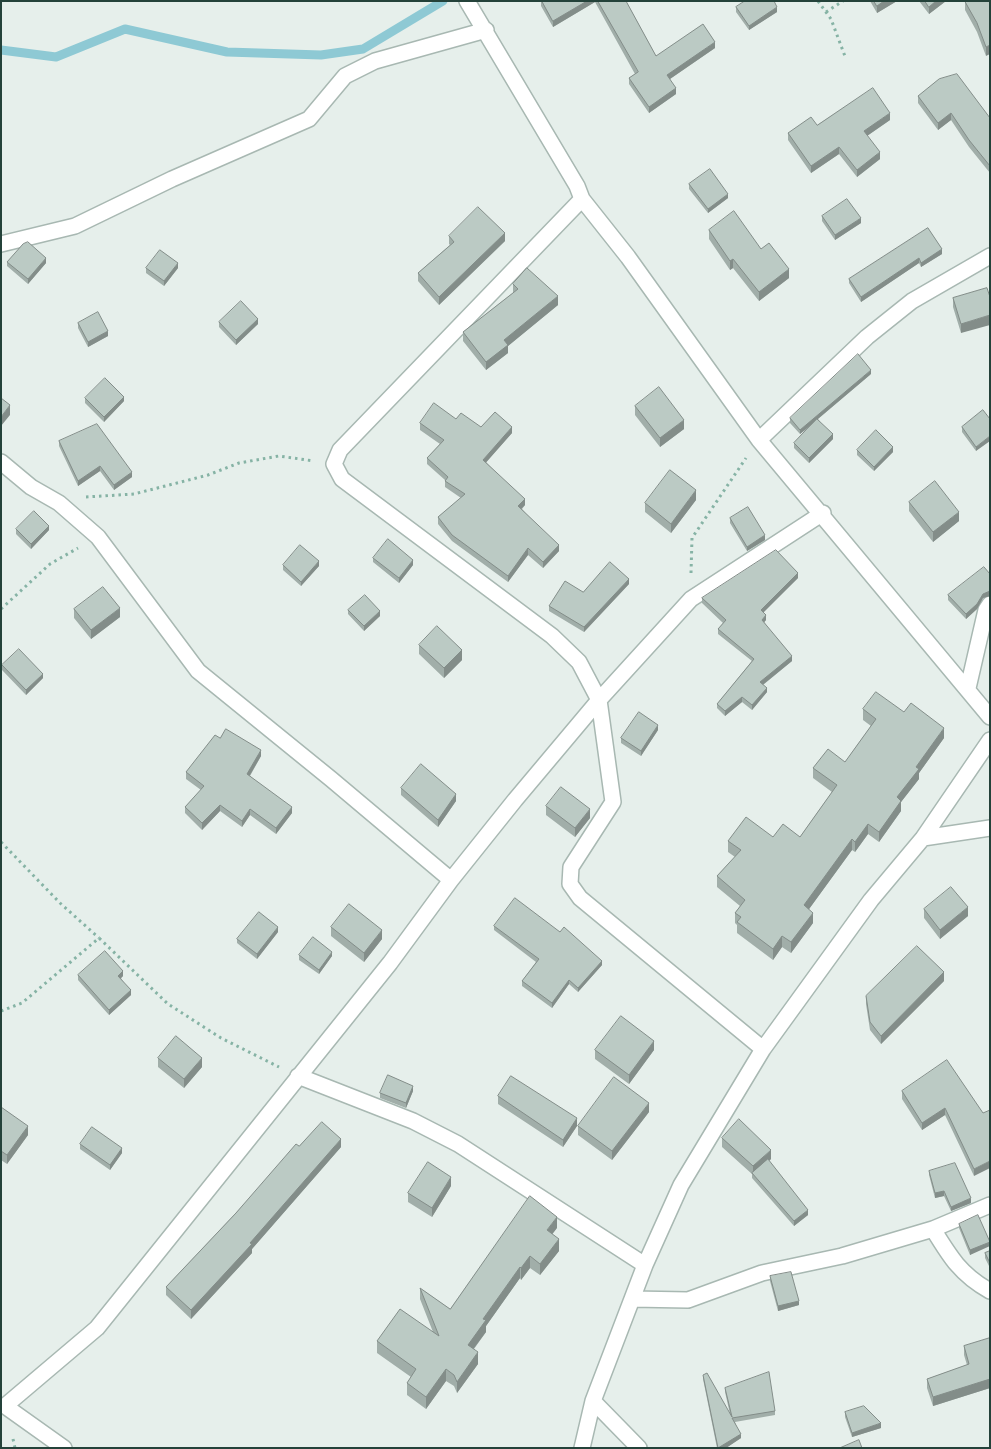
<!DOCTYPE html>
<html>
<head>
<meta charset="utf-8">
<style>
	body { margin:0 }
	#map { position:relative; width:991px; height:1449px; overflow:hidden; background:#e6efeb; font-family:"Roboto Condensed",sans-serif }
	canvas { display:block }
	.frame { position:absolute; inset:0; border:2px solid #24423a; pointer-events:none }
</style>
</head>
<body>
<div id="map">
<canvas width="991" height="1449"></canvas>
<div class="frame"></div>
</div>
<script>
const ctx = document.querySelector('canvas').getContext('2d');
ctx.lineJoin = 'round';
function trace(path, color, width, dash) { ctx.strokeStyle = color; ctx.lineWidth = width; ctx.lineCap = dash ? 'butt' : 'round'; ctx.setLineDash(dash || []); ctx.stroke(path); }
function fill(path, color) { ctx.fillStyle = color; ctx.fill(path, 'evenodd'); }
trace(new Path2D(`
	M1 50 56 57 125 29 227 52 321 55 363 49 443 1`), '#8ec9d4', 9);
const minor = new Path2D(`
	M467 1 577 186 582 199 628 257 759 440 990 717
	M582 199 340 450 334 464 342 479 552 636 579 662 599 700 613 802 571 867 570 884 580 898 763 1049
	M1 244 75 226 172 179 309 119 345 76 375 61 486 30
	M759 440 867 337 912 301 990 256
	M1 462 31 487 59 503 98 537 198 671 331 779 451 880
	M968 688 986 610 990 604
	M923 838 990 828
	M298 1076 413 1121 458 1144 645 1265
	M933 1229C950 1257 961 1275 990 1291
	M632 1299 688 1300 762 1273 842 1256 933 1229 990 1205
	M593 1401 639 1448
	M64 1448 5 1406 97 1328 390 963 451 880 515 800 599 700 691 599 823 513
	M582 1448 593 1401 645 1265 681 1185 763 1049 871 900 923 838 990 740`);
trace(minor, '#a8b8b2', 18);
trace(new Path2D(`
	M818 1 831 19 846 59
	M826 12 843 1
	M86 497 134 494 208 475 239 463 279 456 314 461
	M691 573 692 538 746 458
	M1 609 50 564 78 548
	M1 842 60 903 99 938
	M1 1011 22 1003 99 938 168 1004 221 1038 279 1067
	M13 1439 15 1448`), '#86b3a5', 3, [2.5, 4]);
trace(minor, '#fff', 15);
fill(new Path2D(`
	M541 1H626L656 56 715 48 670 79 676 94 649 113 629 84V78L635 74 595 2 553 27 541 6Z
	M870 1H897L877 13Z
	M919 1H946L929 14Z
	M965 1H990L986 56 977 32 965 10Z
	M736 7 777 12 749 30 736 12Z
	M918 96 990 118V173L969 147 951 120 938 130 918 103Z
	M890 120 867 136 880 159 857 177 839 154 811 173 788 140V133L817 125Z
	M689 184 728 198 708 213 689 189Z
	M822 216 861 223 835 240 822 221Z
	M928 228 942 254 921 267 919 263 861 302 849 283V279Z
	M709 230 761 249 789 278 759 301 733 268 730 270 709 239Z
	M449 236 505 241 439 305 418 281V273L450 245 449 244Z
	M7 262 46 263 28 284 7 266Z
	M146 268H178L164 286 146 273Z
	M513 284 558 305 508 346V353L486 370 463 341V332L513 293Z
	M987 288 961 333 953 307V298Z
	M219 322 258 324 236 345 219 327Z
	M78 323 108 336 88 347 78 328Z
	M871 374 818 419 833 439 809 463 794 448V443L812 425 800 434 790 423V418Z
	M85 398 124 401 104 422 85 403Z
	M635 406 684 429 660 447 635 415Z
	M983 410 976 451 962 432V427Z
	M456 419 481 427 512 433 486 462 525 505 522 509 559 551 543 568 528 555 508 582 452 541 438 524V517L461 498 445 487V480L427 464V458L440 444 420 430V423Z
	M59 441 132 477 114 490 100 471 78 486 59 446Z
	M857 450 893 452 874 471 857 455Z
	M696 500 671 533 645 512V503Z
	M909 502 959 521 933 542 909 511Z
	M730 518 765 540 747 551 730 523Z
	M16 529 49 530 31 549 16 534Z
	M373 558 413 565 399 583 373 562Z
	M283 565 319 566 301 586 283 570Z
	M990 574V596L983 598 977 609 966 619 948 600V595Z
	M798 578 763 612 766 620 764 622 792 661 763 685 767 692 752 710 742 702 725 716 717 708V704L752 661 718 634V629L723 623 702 603V598Z
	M629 584 584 632 549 611V606L583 592Z
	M74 609 120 617 91 639 74 618Z
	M348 610 380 616 364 631 348 614Z
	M419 645 462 660 444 678 419 654Z
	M2 665 43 678 26 695 2 670Z
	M863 709 904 712 944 738 919 773V779L901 802V811L879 842 868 834 855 852 852 850 809 909 813 923 791 953 782 947 773 960 737 933V925L735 923V913L740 906 717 887V876L735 857 728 852V841L773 837H800L832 792 813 778V768L845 762 871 726 863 720Z
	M658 730 641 756 621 743V738Z
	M220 738 261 756 250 776 292 813 276 834 250 815 242 827 220 811 202 830 185 813V807L201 790 186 779V772Z
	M401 788 456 801 438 827 401 795Z
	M546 806 590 818 575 837 546 815Z
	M924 909 968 916 940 939 924 918Z
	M494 926 560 932 602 965 578 992 569 984 552 1008 522 986V981L536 962 494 930Z
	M331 927 382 939 364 962 331 936Z
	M278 932 257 959 237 943V939Z
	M299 955 332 956 319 974 299 960Z
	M78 975 123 976 121 978 131 995 109 1015 78 980Z
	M944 981 881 1044 870 1030 866 1004V996Z
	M595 1050H654L629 1084 595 1059Z
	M158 1058 202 1067 184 1088 158 1067Z
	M413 1091 406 1108 380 1098V1093Z
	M902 1091 983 1113 974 1176 945 1115 922 1130 902 1099Z
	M498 1096 577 1126 563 1147 498 1104Z
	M1 1107 28 1135 7 1164 1 1160Z
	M649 1112 612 1160 578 1135V1126Z
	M722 1138 771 1159 769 1161 808 1215 794 1226 752 1178V1174L722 1147Z
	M80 1144 122 1153 110 1170 80 1149Z
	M299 1146 341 1147 252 1249V1253L191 1319 166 1295V1287Z
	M929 1171 971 1203 951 1211 944 1196 935 1198 929 1175Z
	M451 1186 432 1217 408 1202V1193Z
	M959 1224 990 1241 970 1255 959 1228Z
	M557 1228 552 1234 559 1251 540 1275 530 1268 521 1280 520 1278 486 1326V1332L474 1349 478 1364 457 1393 454 1386 446 1381 426 1409 407 1395V1383L411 1377 377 1353V1341L433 1332 420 1299V1288L450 1309Z
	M990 1251V1268L985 1258V1253Z
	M770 1276 799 1305 778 1311 770 1281Z
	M990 1338V1388L933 1406 927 1388V1379L967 1365 964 1355V1346Z
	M703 1375 730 1414 725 1392V1388L775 1411V1415L735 1422 741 1438 726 1448H717L703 1379Z
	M845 1412 881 1428 852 1437 845 1417Z`), '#a1aea9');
fill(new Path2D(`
	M587 1H595V2L553 27V21Z
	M884 1H897L877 13V6Z
	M936 1H946L929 14V7Z
	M777 7V12L749 30V26Z
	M715 42V48L667 81V75Z
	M990 45V54L986 56V47Z
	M676 88V94L649 113V107Z
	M890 113V120L864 138V131Z
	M951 113V120L938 130V123Z
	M839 147V154L811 173V166Z
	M880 152V159L857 177V170Z
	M728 194V198L708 213V209Z
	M861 218V223L835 240V235Z
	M505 233V241L439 305V297Z
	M942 249V254L921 267V263Z
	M46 258V263L28 284V279Z
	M919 258V263L861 302V297Z
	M733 259V268L730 270V261Z
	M178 263V268L164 286V281Z
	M789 269V278L759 301V292Z
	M558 296V305L508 346V353L486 370V362L504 340Z
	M990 315V325L961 333V324Z
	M258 319V324L236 345V340Z
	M108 331V336L88 347V342Z
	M871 370V374L800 434V430Z
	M124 397V401L104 422V417Z
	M10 405V415L1 426V417Z
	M684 420V429L660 447V438Z
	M512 427V433L483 466V460Z
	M833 434V439L809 463V458Z
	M990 436V441L976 451V447Z
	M893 447V452L874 471V467Z
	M100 466V471L78 486V481Z
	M132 472V477L114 490V485Z
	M696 490V500L671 533V524Z
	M525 499V505L518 512V506Z
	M959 512V521L933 542V532Z
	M49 526V530L31 549V544Z
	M765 535V540L747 551V547Z
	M559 545V551L543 568V562Z
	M528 548V555L508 582V576Z
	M413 560V565L399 583V578Z
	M319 561V566L301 586V582Z
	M798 573V578L761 615V610Z
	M629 579V584L584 632V627Z
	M990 591V596L983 598 977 609 966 619V614L983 594Z
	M120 608V617L91 639V630Z
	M380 611V616L364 631V626Z
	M766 615V620L762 625V620Z
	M462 650V660L444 678V668Z
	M792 656V661L760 687V682Z
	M43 674V678L26 695V690Z
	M767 688V692L752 710V705Z
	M742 697V702L725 716V711Z
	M658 725V730L641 756V751Z
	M944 728V738L919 773V779L901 802V811L879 842V832L897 797 916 767Z
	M261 750V756L247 780V774Z
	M456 794V801L438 827V820Z
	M220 805V811L202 830V823Z
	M292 807V813L276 834V828Z
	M250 809V815L242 827V821Z
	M590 809V818L575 837V828Z
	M868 824V834L855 852V842Z
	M852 839V850L804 916V905Z
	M968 907V916L940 939V930Z
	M813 913V923L791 953V942Z
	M278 927V932L257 959V954Z
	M382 930V939L364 962V953Z
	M782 936V947L773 960V949Z
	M332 952V956L319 974V970Z
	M602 961V965L578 992V988Z
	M123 971V976L118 981V976Z
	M944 972V981L881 1044V1036Z
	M569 980V984L552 1008V1003Z
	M131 990V995L109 1015V1010Z
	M654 1041V1050L629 1084V1075Z
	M202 1058V1067L184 1088V1079Z
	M413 1086V1091L406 1108V1103Z
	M649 1103V1112L612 1160V1151Z
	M945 1108V1115L922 1130V1123Z
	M577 1118V1126L563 1147V1140Z
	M28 1126V1135L7 1164V1155Z
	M341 1139V1147L252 1249V1253L191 1319V1310Z
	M122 1148V1153L110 1170V1165Z
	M771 1150V1159L753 1175V1166Z
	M990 1161V1168L974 1176V1169Z
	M451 1177V1186L432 1217V1208Z
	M944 1191V1196L935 1198V1193Z
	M971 1198V1203L951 1211V1207Z
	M808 1210V1215L794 1226V1221Z
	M557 1217V1228L547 1241V1230Z
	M559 1239V1251L540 1275V1264Z
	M990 1242V1246L970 1255V1250Z
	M530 1256V1268L521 1280V1268Z
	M520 1267V1278L486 1326V1332L468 1356V1345L483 1319Z
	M799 1301V1305L778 1311V1306Z
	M478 1352V1364L457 1393V1382Z
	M446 1369V1381L426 1409V1397Z
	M990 1379V1388L933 1406V1397Z
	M881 1423V1428L852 1437V1433Z
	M741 1434V1438L726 1448H718Z`), '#838d89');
const building = new Path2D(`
	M542 1H587L553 21Z
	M598 1H626L656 56 703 24 715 42 667 75 676 88 649 107 629 78 638 72Z
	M745 1H774L777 7 749 26 736 7Z
	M874 1H884L877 6Z
	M925 1H936L929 7Z
	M965 1H990V45L986 47 977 23Z
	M957 74 990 118V166L969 140 951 113 938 123 918 96 939 79Z
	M873 88 890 113 864 131 880 152 857 170 839 147 811 166 788 133 811 117 817 125Z
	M710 169 728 194 708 209 689 184Z
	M847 199 861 218 835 235 822 216Z
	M478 207 505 233 439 297 418 273 454 242 449 236Z
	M734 211 761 249 769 243 789 269 759 292 733 259 730 261 709 230Z
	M928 228 942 249 921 263 919 258 861 297 849 279Z
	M28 242 46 258 28 279 7 262 23 244Z
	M160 250 178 263 164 281 146 268Z
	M527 268 558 296 504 340 508 345 486 362 463 332 518 289 513 284Z
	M987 288 990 297V315L961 324 953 298Z
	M241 301 258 319 236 340 219 322Z
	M98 312 108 331 88 342 78 323Z
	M858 354 871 370 800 430 790 418Z
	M105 378 124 397 104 417 85 398Z
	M659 387 684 420 660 438 635 406Z
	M1 398 10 405 1 417Z
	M434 403 456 419 461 413 481 427 495 412 512 427 483 460 525 499 518 506 559 545 543 562 528 548 508 576 452 535 438 517 465 494 445 481 448 477 427 458 444 440 420 423Z
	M983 410 990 419V436L976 447 962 427Z
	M817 419 833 434 809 458 794 443Z
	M97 424 132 472 114 485 100 466 78 481 59 441Z
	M876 430 893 447 874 467 857 450Z
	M670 470 696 490 671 524 645 503Z
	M935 481 959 512 933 532 909 502Z
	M748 507 765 535 747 547 730 518Z
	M34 511 49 526 31 544 16 529Z
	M388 539 413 560 399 578 373 558Z
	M300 545 319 561 301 582 283 565Z
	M776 550 798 573 761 610 766 615 762 620 792 656 760 682 767 688 752 705 742 697 725 711 717 704 754 659 718 629 726 620 702 598Z
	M610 562 629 579 584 627 549 606 565 581 583 592Z
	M984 567 990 574V591L983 594 977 604 966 614 948 595Z
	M103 587 120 608 91 630 74 609Z
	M365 595 380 611 364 626 348 610Z
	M437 626 462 650 444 668 419 645Z
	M19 649 43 674 26 690 2 665Z
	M876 692 904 712 911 703 944 728 916 767 919 769 897 797 901 801 879 832 868 824 855 842 852 839 804 905 813 913 791 942 782 936 773 949 737 922 741 917 735 913 745 900 717 876 741 850 728 841 746 817 773 837 783 824 800 837 837 785 813 768 828 749 845 762 876 719 863 709Z
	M639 712 658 725 641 751 621 738Z
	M226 729 261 750 247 774 292 807 276 828 250 809 242 821 220 805 202 823 185 807 204 786 186 772 215 735 220 738Z
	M421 764 456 794 438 820 401 788Z
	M561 787 590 809 575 828 546 806Z
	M951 887 968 907 940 930 924 909Z
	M515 898 560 932 564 927 602 961 578 988 569 980 552 1003 522 981 539 959 494 926Z
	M349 904 382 930 364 953 331 927Z
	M259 912 278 927 257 954 237 939Z
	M313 937 332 952 319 970 299 955Z
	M917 946 944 972 881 1036 870 1022 866 996Z
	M105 951 123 971 118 976 131 990 109 1010 78 975Z
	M621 1016 654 1041 629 1075 595 1050Z
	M176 1036 202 1058 184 1079 158 1058Z
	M947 1060 983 1113 990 1110V1161L974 1169 945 1108 922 1123 902 1091Z
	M388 1075 413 1086 406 1103 380 1093Z
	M511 1076 577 1118 563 1140 498 1096Z
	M614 1077 649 1103 612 1151 578 1126Z
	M1 1107 28 1126 7 1155 1 1151Z
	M739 1119 771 1150 753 1166 722 1138Z
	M322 1122 341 1139 250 1243 252 1244 191 1310 166 1287 236 1213 296 1144 299 1146Z
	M92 1127 122 1148 110 1165 80 1144Z
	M768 1159 808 1210 794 1221 752 1173Z
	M428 1162 451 1177 432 1208 408 1193Z
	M955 1163 971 1198 951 1207 944 1191 935 1193 929 1171Z
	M530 1196 557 1217 547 1230 559 1239 540 1264 530 1256 521 1268 520 1267 483 1319 486 1320 468 1345 478 1352 457 1382 454 1375 446 1369 426 1397 407 1383 416 1369 377 1341 400 1309 439 1336 420 1288 450 1309Z
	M978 1215 990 1242 970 1250 959 1224Z
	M990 1251V1263L985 1253Z
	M791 1272 799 1301 778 1306 770 1276Z
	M990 1338V1379L933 1397 927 1379 969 1364 964 1346Z
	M769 1372 775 1411 732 1418 741 1434 718 1448 703 1375 707 1373 732 1417 725 1388Z
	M864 1406 881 1423 852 1433 845 1412Z
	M859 1440 862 1448H840Z`);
fill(building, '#bbcac4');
trace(building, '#838d89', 1);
</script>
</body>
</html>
